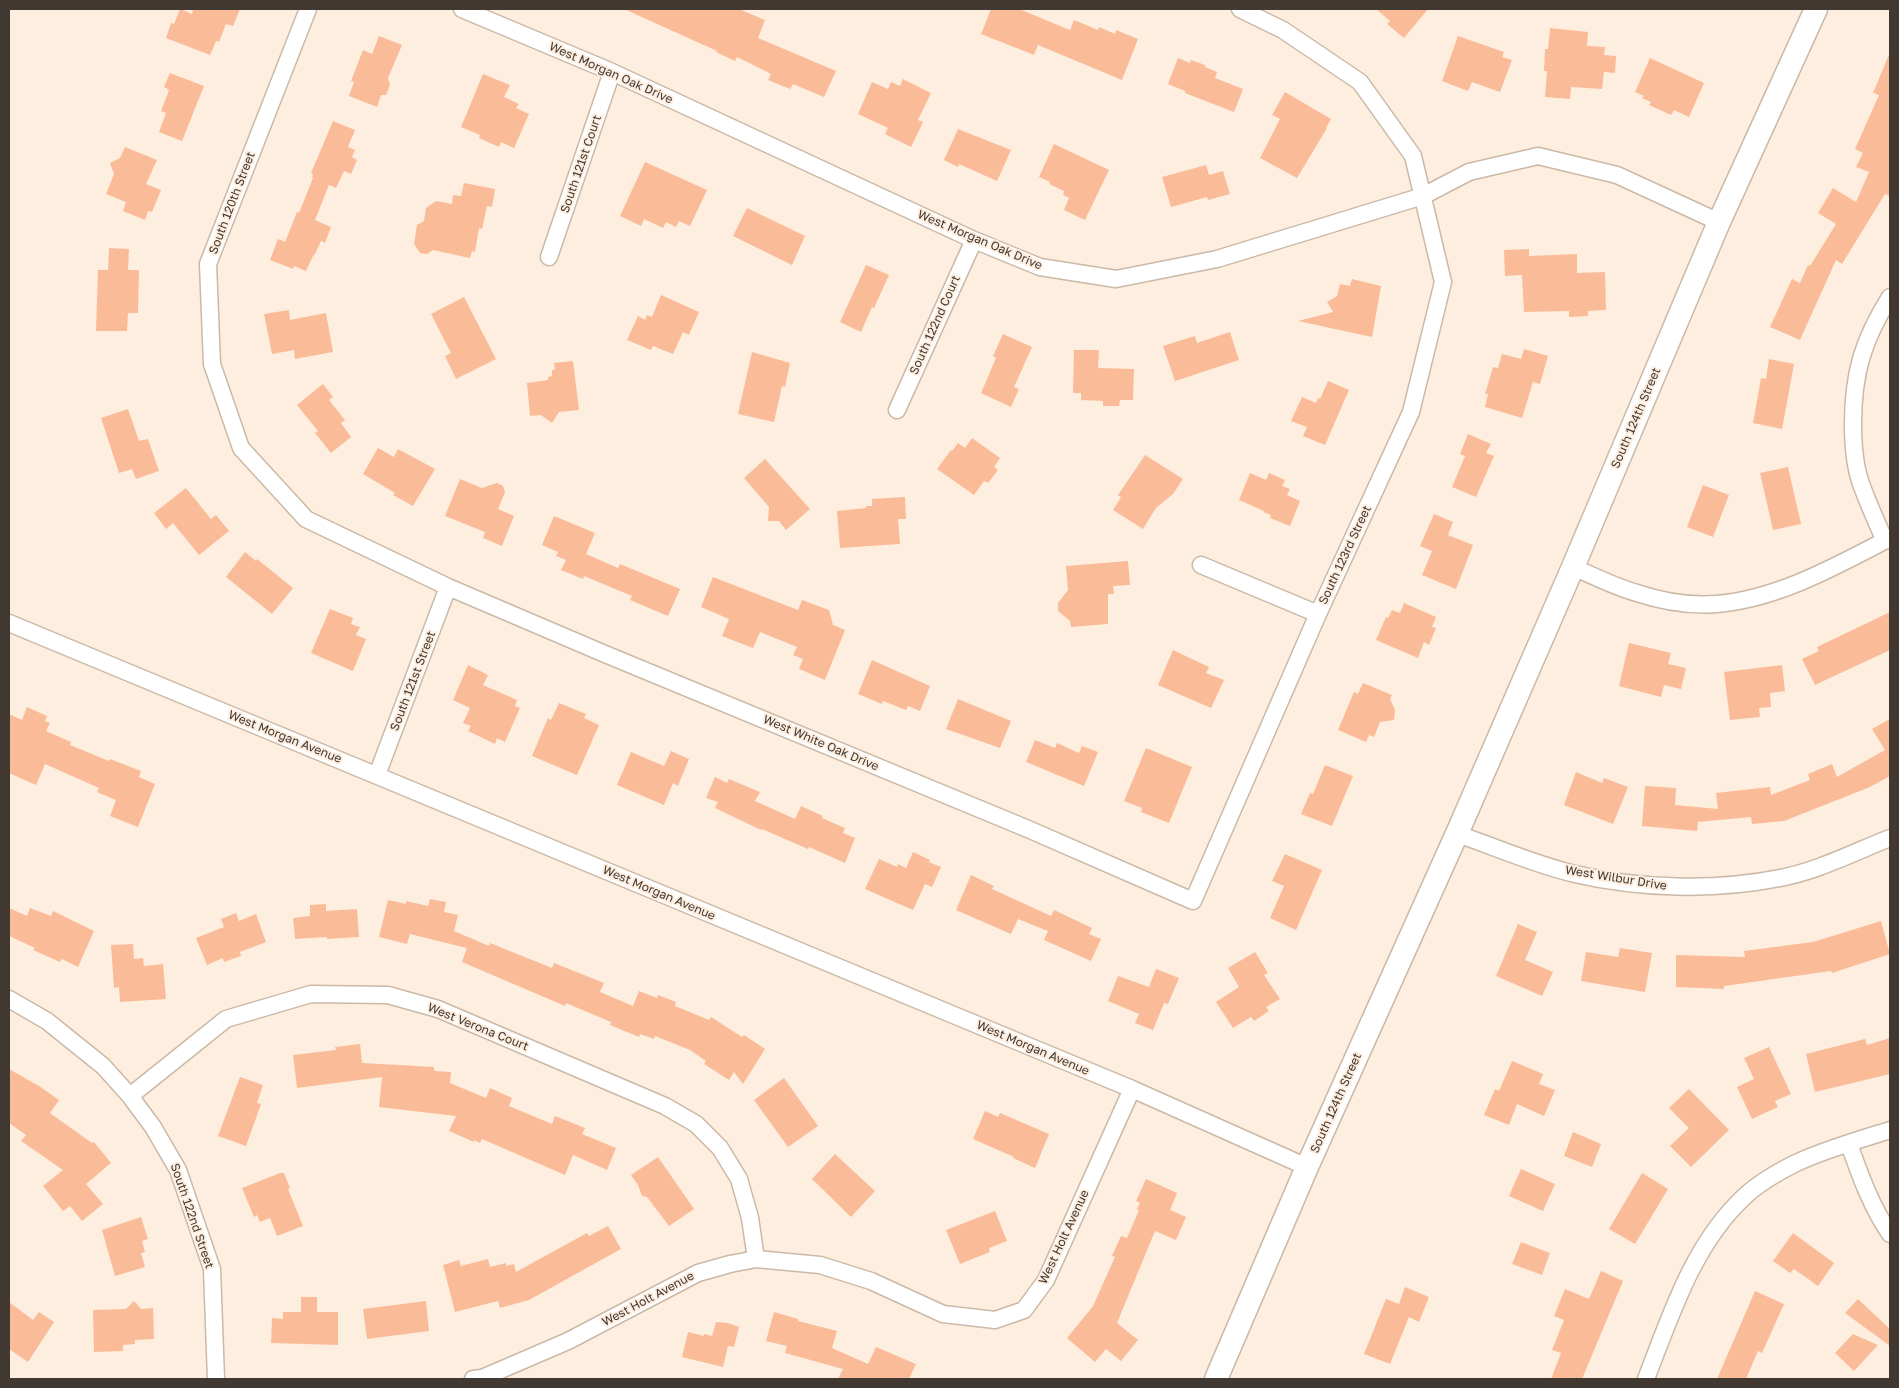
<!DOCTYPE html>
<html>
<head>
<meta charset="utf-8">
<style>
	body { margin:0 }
	#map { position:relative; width:1899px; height:1388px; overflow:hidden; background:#feeedf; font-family:"Golos Text",sans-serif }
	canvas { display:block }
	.frame { position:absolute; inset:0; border:10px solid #403831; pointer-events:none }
</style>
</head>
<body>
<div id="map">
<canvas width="1899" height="1388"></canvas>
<div class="frame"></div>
</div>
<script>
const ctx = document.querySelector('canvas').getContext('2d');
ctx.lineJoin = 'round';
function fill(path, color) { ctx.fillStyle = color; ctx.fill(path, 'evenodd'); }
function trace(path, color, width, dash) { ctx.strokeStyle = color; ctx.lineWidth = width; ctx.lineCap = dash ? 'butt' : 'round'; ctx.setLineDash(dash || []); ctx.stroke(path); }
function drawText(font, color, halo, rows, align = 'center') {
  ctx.font = font + ' "Golos Text",sans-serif'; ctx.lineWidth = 4; ctx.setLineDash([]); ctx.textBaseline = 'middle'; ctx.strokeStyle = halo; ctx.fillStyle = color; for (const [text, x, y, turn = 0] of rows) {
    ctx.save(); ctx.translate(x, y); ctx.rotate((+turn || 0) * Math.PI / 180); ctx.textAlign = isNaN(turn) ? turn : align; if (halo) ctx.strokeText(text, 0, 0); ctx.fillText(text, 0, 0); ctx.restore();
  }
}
fill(new Path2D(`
	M180 9 192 14 193 10 191 9H240L233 26 226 24 219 42 216 41 210 55 166 38 171 23 174 24Z
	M624 9H739L765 20 758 38 836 71 824 97 793 84 790 89 768 80 771 74 737 57 735 61 716 52 717 51Z
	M991 9H1019L1070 30 1074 20 1098 30 1099 27 1115 34 1116 30 1138 39 1122 80 1038 45 1034 55 981 34Z
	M1376 9H1428L1404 38 1387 24 1390 21Z
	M1550 28 1588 32 1587 46 1605 47 1604 55 1616 56 1615 73 1604 72 1602 89 1571 87 1570 99 1545 97 1547 71H1544L1545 49H1548Z
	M379 36 402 45 388 78 390 85 386 95H381L377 107 349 96 354 82 351 81 363 50 372 54Z
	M1458 36 1504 52 1502 57 1512 60 1500 92 1472 82 1468 91 1442 81Z
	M1890 52V196L1885 194 1842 264 1836 260 1800 340 1770 327 1792 279 1800 283 1808 265 1810 266 1836 224 1818 213 1833 188 1856 202 1869 172 1856 167 1863 153 1855 149 1879 95 1873 93Z
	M1178 58 1190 63 1191 60 1205 65V67L1217 72 1215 78 1243 89 1234 112 1185 93V91L1168 84Z
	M1650 58 1704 83 1689 117 1674 110 1671 115 1649 105 1651 102 1642 98 1644 96 1635 92Z
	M170 73 204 86 182 141 159 132 166 113 161 111 169 90 164 87Z
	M483 74 510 85 504 97 519 104 516 108 529 114 514 148 501 142 499 147 479 138 480 135 461 127Z
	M903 79 931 93 918 120 923 122 911 147 885 134 888 128 858 114 872 82 888 89 891 82 900 86Z
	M1285 92 1331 119 1326 128H1327L1297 178 1260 158 1280 119 1272 115Z
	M333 121 355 130 348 147 355 150 352 157 357 160 351 174 344 171 336 188 329 185 315 220 331 227 325 243 321 241 315 254 313 256 306 271 294 266 293 269 270 260 278 239 285 242 297 212 299 213 313 178 312 177 313 174 311 173Z
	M958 129 1011 150 997 181 959 164 958 167 944 160Z
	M1054 144 1109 170 1085 220 1064 210 1069 198 1063 195 1064 191 1049 184 1050 182 1039 177Z
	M125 147 157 160 146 184 161 190 152 212 148 211 145 220 123 211 126 202 106 194 114 174 110 163 120 158Z
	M645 162 707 190 690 226 679 221 676 227 666 222 663 228 644 219 641 226 620 216Z
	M1206 165 1209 175 1223 171 1230 194 1208 200 1207 197 1171 207 1162 177Z
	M464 183 495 189 492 207 487 206 482 229 479 228 475 252 472 251 470 258 433 250 427 254 420 253 414 244 417 225 424 221 426 208 436 201 452 204 453 195 461 196Z
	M747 208 805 236 792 265 733 236Z
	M109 248 129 249 128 270H139L138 313H128L127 331H96L98 270H108Z
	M1529 249V256L1577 254V273L1605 272 1606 310 1588 311V316L1569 317V311L1524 312 1522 275 1505 276 1504 250Z
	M866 265 889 275 874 308 872 307 861 332 840 322Z
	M1352 279 1381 286 1372 337 1298 321 1333 312 1327 302 1337 296 1340 284 1350 286Z
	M661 295 699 312 689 335 683 332 673 354 653 346 651 350 627 340 638 316 645 320 647 315 652 317Z
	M464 297 496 359 456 379 445 356 451 353 431 314Z
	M289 310 290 320 326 313 333 352 295 359 294 350 272 354 264 314Z
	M1230 332 1239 360 1175 381 1163 346 1195 336 1197 343Z
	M1003 334 1032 347 1014 387 1019 389 1011 407 981 393 996 358 993 356Z
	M1524 349 1548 356 1540 384 1533 382 1522 418 1485 407 1488 394H1485L1493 367 1498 368 1502 354 1521 359Z
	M1074 350H1099L1098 368 1134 369 1133 400H1120L1119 406H1103V401L1081 400V393H1073Z
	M752 352 790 363 785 387 782 386 774 422 738 414Z
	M1769 359 1794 364 1782 429 1753 423 1761 378 1766 379Z
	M573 361 579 410 559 412 552 423 541 415 530 416 527 383 548 380V377L552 376V370H555L554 363Z
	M1328 381 1349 390 1325 445 1303 436 1307 427 1291 421 1302 397 1316 403 1318 398 1320 399Z
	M323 384 333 397 329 400 345 420 341 423 351 437 331 453 315 433 318 431 297 405Z
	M128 409 139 441 148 439 159 471 136 479 132 469 119 473 101 418Z
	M1468 434 1491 444 1486 453 1494 456 1476 497 1452 487 1465 456 1460 454Z
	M972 438 1000 458 994 467 998 470 988 483 984 481 974 495 937 469 951 450 952 451 958 443 965 448Z
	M378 448 394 457 398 449 435 469 413 506 393 495 395 493 363 474Z
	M1145 455 1183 479 1173 494 1156 508 1143 529 1113 510 1121 497 1118 495Z
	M765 459 810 509 786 530 779 521H768L769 507 744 478Z
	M1788 467 1801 524 1773 530 1760 473Z
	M1250 473 1266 480 1269 473 1285 480 1282 486 1290 489 1287 495 1300 501 1290 526 1270 518 1271 515 1263 512 1264 511 1239 500Z
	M460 479 482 488 497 483 503 486 505 492 498 509 514 516 502 546 483 538 485 532 445 516Z
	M1703 485 1729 495 1713 537 1687 527Z
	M186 488 211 519 216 515 229 531 199 555 173 523 166 529 154 513Z
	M905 497 906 519H898L900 544 840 548 837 511 866 508V506H872V499Z
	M1434 514 1453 522 1448 535 1473 545 1456 589 1422 575 1432 551 1420 546Z
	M554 516 595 533 586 554 618 568 620 564 680 589 668 616 630 600 632 596 584 576 583 579 561 570 566 560 556 556 558 552 542 545Z
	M245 552 256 561 257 559 293 588 272 614 226 577Z
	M1128 561 1130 585 1113 586 1114 594H1108V624L1071 627 1070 621 1058 611V603L1068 590 1066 566Z
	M713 577 798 610 802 600 829 610 833 625 845 630 825 680 799 669 803 659 793 655 797 647 760 632 753 648 722 636 729 619 701 607Z
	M1404 603 1436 617 1432 627 1436 628 1429 645 1424 642 1418 658 1376 640 1386 617 1388 618 1392 610 1400 613Z
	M330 609 353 618 351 624 360 627 356 635 366 639 353 671 311 653Z
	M1890 612V650L1815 685 1802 659 1819 651 1817 647Z
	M1629 643 1671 653 1668 664 1686 668 1681 689 1664 685 1661 697 1619 686Z
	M1173 650 1209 667 1206 673 1224 680 1211 708 1158 685Z
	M872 660 930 686 920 711 908 706 906 710 883 701 882 704 858 694Z
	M468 665 488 675 483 685 517 700 515 706 520 708 505 742 497 738 495 744 468 731 471 726 463 723 470 708 453 700Z
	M1782 665 1785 691 1770 693 1771 707 1759 708 1760 717 1730 720 1724 672Z
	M1363 683 1392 695 1390 699 1395 710 1394 720 1380 722 1374 737 1369 735 1366 742 1338 730 1354 692 1358 694Z
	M958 699 1011 721 1000 748 946 729Z
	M559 703 586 714 584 718 599 725 577 775 532 756 548 718 551 720Z
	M27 707 47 716 45 721 50 723 46 731 71 742 70 745 109 761 110 759 141 771 139 777 155 784 138 827 110 816 116 800 97 792 99 788 45 764 36 785 9 773V714L22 720Z
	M1890 719V776L1870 787 1784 821 1752 824 1751 817 1698 822 1697 831 1642 826 1645 786 1676 788 1675 805 1718 809 1716 793 1770 787 1771 795 1810 780 1808 774 1832 764 1837 777 1885 750 1872 729Z
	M1035 740 1055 748 1057 743 1079 753 1082 746 1098 752 1084 786 1026 762Z
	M1146 748 1192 767 1169 823 1141 812 1142 808 1124 801Z
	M671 751 689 759 678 786 673 783 664 805 617 785 631 752 664 766Z
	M1325 765 1353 776 1332 826 1301 814 1310 793 1313 794Z
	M1576 772 1602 783 1604 778 1628 787 1613 824 1564 805Z
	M715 777 727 783 729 779 760 792 755 801 795 819 801 806 823 816 822 818 845 828 843 833 855 838 845 863 809 847 808 849 762 829 761 830 715 808 718 802 706 798Z
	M913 852 930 860 929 862 941 867 932 887 925 884 913 910 865 889 879 859 897 867 898 864 906 868Z
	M1285 854 1322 870 1296 930 1270 918 1284 886 1272 881Z
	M971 875 994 886 992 889 1051 916 1054 910 1092 928 1089 934 1101 939 1091 961 1044 940 1048 931 1018 919 1011 934 956 910Z
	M430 899 446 902 444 912 458 915 454 931 489 946 490 943 552 968 554 963 604 983 600 992 633 1006 639 991 657 998 658 995 676 1002 675 1006 709 1020 711 1017 742 1037 744 1035 765 1049 743 1084 734 1072 729 1080 704 1064 706 1061 690 1050 655 1036 654 1039 640 1034 639 1037 610 1025 611 1022 566 1003 565 1006 462 962 467 948 410 934 407 944 379 937 388 900 406 904V901L428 906Z
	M326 904V911L357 909 359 937 327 939V937L295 939 293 918 310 916V905Z
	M9 908 27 916 30 908 51 916 53 911 94 931 78 967 62 959 60 962 33 950 35 948 9 936Z
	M236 913 239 921 256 914 266 942 240 952 241 956 224 962 223 958 207 965 196 938 224 927 221 919Z
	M1881 921 1890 954 1832 973 1831 971 1724 986V989L1676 987V955L1745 957 1744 951 1813 942Z
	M1518 924 1537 932 1525 960 1553 972 1542 996 1496 976Z
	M133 944 134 959 143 958 144 966 163 964 166 999 120 1002 119 987 114 988 111 945Z
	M1620 948 1652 953 1645 992 1581 981 1586 952 1618 957Z
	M1255 952 1268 973 1264 975 1280 999 1266 1007 1269 1011 1254 1021 1251 1017 1233 1028 1216 1002 1239 987 1228 968Z
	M1156 969 1179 978 1168 1004 1164 1003 1153 1030 1135 1023 1139 1014 1108 1001 1118 976 1149 987Z
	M1890 1038V1074L1815 1092 1806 1054 1865 1039 1867 1045Z
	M360 1044 362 1063 434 1067V1071L451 1072 450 1083 486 1098 490 1088 512 1098 509 1106 552 1124 555 1116 585 1128 582 1134 616 1148 607 1170 573 1155 565 1175 482 1139 480 1143 474 1140V1142L449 1131 456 1116 379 1107 382 1077 297 1088 293 1055 336 1050 335 1047Z
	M1769 1047 1791 1094 1775 1101 1778 1107 1752 1119 1737 1087 1754 1079 1744 1058Z
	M1512 1061 1543 1074 1539 1084 1555 1090 1544 1116 1517 1104 1509 1125 1484 1115 1495 1089 1499 1091Z
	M9 1069 39 1086 59 1100 50 1113 92 1143 94 1142 111 1163 86 1184 103 1204 82 1221 70 1206 63 1211 43 1186 63 1170 21 1141 26 1135 9 1123Z
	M240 1077 263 1085 257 1103 261 1104 246 1146 218 1136Z
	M784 1078 818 1126 788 1147 754 1100Z
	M1689 1089 1729 1130 1691 1167 1670 1146 1689 1128 1669 1108Z
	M985 1111 998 1117 1000 1113 1049 1134 1035 1168 1013 1158 1014 1157 973 1139Z
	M1573 1132 1601 1144 1592 1167 1564 1156Z
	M835 1154 875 1191 851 1217 812 1179Z
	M658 1157 694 1209 669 1226 647 1197 642 1196 638 1185 631 1175Z
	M1521 1169 1555 1184 1543 1211 1509 1196Z
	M280 1173H284L290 1188 288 1189 303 1226 277 1236 270 1218 260 1222 257 1215 254 1217 242 1188Z
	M1642 1173 1668 1189 1635 1244 1609 1229Z
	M1146 1179 1177 1193 1170 1210 1186 1217 1176 1240 1155 1231 1117 1323 1138 1340 1121 1361 1106 1349 1095 1362 1067 1338 1093 1306 1115 1257 1112 1256 1121 1236 1127 1238 1139 1210 1137 1209 1140 1203 1136 1201Z
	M995 1211 1007 1241 989 1248 990 1252 960 1264 946 1230Z
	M141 1217 148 1239 142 1241 145 1252 141 1253 145 1267 115 1276 102 1230Z
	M608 1226 621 1249 529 1300 500 1308 498 1301 455 1312 443 1265 459 1260 461 1266 488 1259 490 1267 506 1263V1266L514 1264 516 1272 587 1233 589 1236Z
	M1793 1233 1834 1263 1818 1286 1794 1269 1790 1273 1773 1261Z
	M1521 1242 1550 1253 1542 1275 1512 1264Z
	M1601 1271 1623 1281 1582 1379H1551L1561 1353 1552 1350 1564 1320 1554 1316 1565 1289 1589 1299Z
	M1405 1287 1429 1297 1419 1322 1409 1317 1390 1364 1364 1354 1386 1299 1399 1304Z
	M1755 1291 1784 1304 1762 1353 1758 1351 1746 1379H1717Z
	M301 1297H317V1312H338V1345L271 1343 272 1318 283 1319V1312H301Z
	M1858 1299 1890 1329V1346L1845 1313Z
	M134 1301 141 1309 153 1308 154 1339 135 1340V1344L123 1345V1351L94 1352 93 1310 126 1309Z
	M426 1301 429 1331 367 1339 363 1309Z
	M9 1302 33 1320 39 1312 54 1322 28 1362 9 1349Z
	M774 1312 798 1319V1321L837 1331 832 1348 868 1364 876 1347 916 1364 909 1379H838L843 1369 785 1353 787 1346 766 1341Z
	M716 1322 728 1323 739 1327 734 1347 728 1346 723 1367 682 1357 688 1332 704 1336V1334L712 1336Z
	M1853 1334 1878 1345 1854 1371 1835 1353Z`), '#fabc98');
const street = new Path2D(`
	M308 9 208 264 212 364 241 448 306 519 448 587 605 654 1028 829 1193 901 1318 614 1411 412 1443 282 1413 156 1360 82 1283 30 1240 9
	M462 9 612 72 974 240 1040 267 1116 279 1217 259 1423 196 1469 172 1538 156 1617 175 1719 222
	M549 257 612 72
	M897 410 974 240
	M1885 541C1876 521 1867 501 1860 481 1854 462 1853 443 1853 424 1853 373 1863 340 1890 297
	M1201 565 1318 614
	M1573 567C1594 576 1615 587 1637 593 1661 601 1690 606 1716 604 1778 599 1836 566 1890 538
	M9 623 1132 1089 1307 1167
	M377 775 448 587
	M1459 829 1460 835C1498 848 1536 865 1575 874 1639 889 1715 891 1780 878 1818 871 1854 852 1890 838
	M9 999 47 1021 103 1066 130 1096 226 1019 311 994 388 995 438 1009 665 1106 696 1124 720 1148 739 1179 750 1218 756 1259
	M130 1096 153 1127 178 1170 212 1269 216 1379
	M1849 1144C1860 1175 1871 1206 1890 1234
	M473 1379 482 1378 568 1341 698 1273 730 1264 756 1259 820 1265 871 1281 943 1314 995 1320 1024 1310 1046 1280 1132 1089
	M1646 1379C1671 1315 1693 1244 1745 1196 1760 1182 1778 1172 1796 1163 1826 1149 1859 1140 1890 1130`);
const secondary = new Path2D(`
	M1216 1379 1307 1167 1459 829 1573 567 1719 222 1816 9`);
trace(street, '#cbb9a7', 19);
trace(secondary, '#cbb9a7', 25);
trace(street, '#fff', 16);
trace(secondary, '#fff', 22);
drawText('12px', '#403831', '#feeedf', [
	["West Morgan Oak Drive",611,73,24],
	["South 121st Court",581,164,-71],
	["South 120th Street",232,203,-69],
	["West Morgan Oak Drive",980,240,23],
	["South 122nd Court",935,325,-66],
	["South 124th Street",1636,418,-67],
	["South 123rd Street",1345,555,-65],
	["South 121st Street",413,681,-69],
	["West Morgan Avenue",285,737,22],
	["West White Oak Drive",821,743,23],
	["West Wilbur Drive",1616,878,9],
	["West Morgan Avenue",659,893,23],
	["West Verona Court",478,1027,22],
	["West Morgan Avenue",1033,1048,23],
	["South 124th Street",1336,1103,-66],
	["South 122nd Street",192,1216,71],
	["West Holt Avenue",1064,1237,-65],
	["West Holt Avenue",648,1299,-28]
]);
</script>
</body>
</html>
